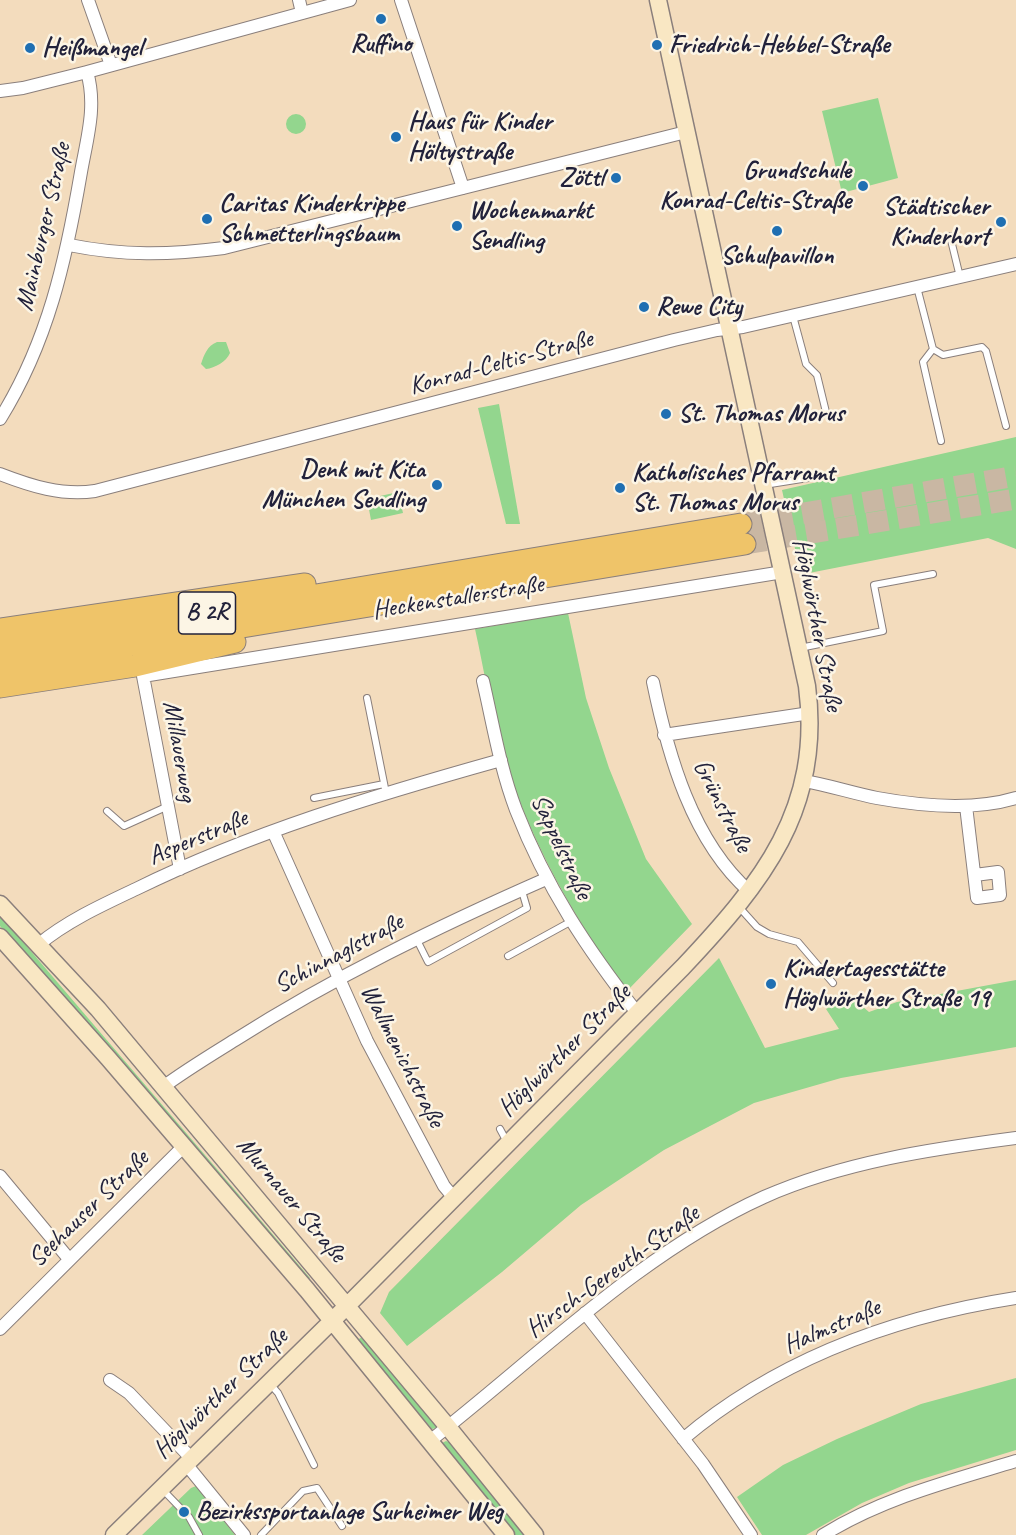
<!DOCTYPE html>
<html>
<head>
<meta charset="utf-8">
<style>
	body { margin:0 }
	canvas { display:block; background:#f3dcbd }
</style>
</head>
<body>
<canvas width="1016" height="1535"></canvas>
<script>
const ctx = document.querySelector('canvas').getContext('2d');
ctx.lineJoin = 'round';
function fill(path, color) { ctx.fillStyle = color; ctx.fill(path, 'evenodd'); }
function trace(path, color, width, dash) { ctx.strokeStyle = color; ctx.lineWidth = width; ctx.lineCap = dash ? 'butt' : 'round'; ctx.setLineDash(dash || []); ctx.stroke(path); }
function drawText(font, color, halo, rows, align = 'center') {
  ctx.font = font + ' Caveat,sans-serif'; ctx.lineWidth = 5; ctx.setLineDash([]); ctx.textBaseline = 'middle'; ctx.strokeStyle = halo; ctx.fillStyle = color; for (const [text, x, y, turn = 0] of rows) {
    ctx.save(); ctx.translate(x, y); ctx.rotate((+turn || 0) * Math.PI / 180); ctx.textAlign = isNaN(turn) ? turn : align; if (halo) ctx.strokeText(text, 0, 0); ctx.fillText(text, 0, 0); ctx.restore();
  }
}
fill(new Path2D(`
	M878 98 898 178 842 193 822 111Z
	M286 124a10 10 0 1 1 20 0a10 10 0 1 1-20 0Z
	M217 342H226L230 353C226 362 215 368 206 369L201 364C204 355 207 346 217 342Z
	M499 404 520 524H506L478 408Z
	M1016 437V549L988 538 804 574 798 562 782 490Z
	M398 492 403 513 371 520 367 499Z
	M568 613 586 698 609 768 646 859 692 924 627 991C574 919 527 836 502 749 490 710 484 669 475 629Z
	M0 915 310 1278 304 1284 0 926Z
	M719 958 765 1048 839 1029 826 1009 850 996 869 1012 897 1002 1016 980V1047L841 1078 754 1103 664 1150 581 1205 502 1272 407 1346 380 1313 389 1292Z
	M364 1336 437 1426V1428L432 1429 357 1340Z
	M1016 1378V1450L909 1483 862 1503 806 1535H762L737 1497 783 1465 837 1439 921 1404Z
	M446 1441 451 1443 524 1535H515L444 1449 442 1443Z
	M196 1486 235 1535H142L191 1488Z`), '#93d68e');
trace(new Path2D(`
	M741 524 1016 476
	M745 544 1016 499`), '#c9b7a3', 21, [21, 10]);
const lane = new Path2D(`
	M950 236 960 277
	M917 287 933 349 923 362 941 441
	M793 316 806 364 817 375 826 412
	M933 349 943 355 982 347 986 351 1006 426
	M764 485 827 475
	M800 648 883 631 874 585 933 574
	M367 698 386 793
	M314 798 384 784
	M107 811 124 826 166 807
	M739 907 757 927 769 934 798 942 833 983
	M416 938 428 962 527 908 522 891
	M508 956 570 922
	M500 1129 507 1142
	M270 1384 278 1393 314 1465
	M162 1489 189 1517 199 1535
	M261 1535 303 1491 317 1488 342 1526`);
const street = new Path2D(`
	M88 0 111 65
	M299 0 302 13
	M401 0 463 188
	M0 91 23 88 87 72 350 0
	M69 245C124 256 169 255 224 248L686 132
	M0 419C48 342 66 260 81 172 87 138 97 106 87 72
	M0 474C31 486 62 496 95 491L674 340 717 330 743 327 1016 264
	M483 681C493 724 500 768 516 810 546 887 587 949 638 1014
	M653 682C668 755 692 841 750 892
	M664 735 810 713
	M804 781C828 785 852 793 877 798 921 806 973 811 1016 798
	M966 806 977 898 1000 895 998 872 975 875
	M273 831 367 1041 444 1186 454 1198
	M180 869 143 676 783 572
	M38 945C67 921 102 905 136 889 252 832 376 795 501 760
	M163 1087C186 1070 211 1055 235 1040 334 977 439 926 546 879
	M0 1176 69 1259
	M585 1313 703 1464 751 1535
	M0 1329 183 1147
	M110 1380 129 1393 191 1458
	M683 1439C779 1358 894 1317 1016 1298
	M431 1440C536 1358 642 1252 764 1197 843 1162 932 1149 1016 1138
	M186 1464 244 1535
	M823 1535C883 1498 950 1481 1016 1461`);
const secondary = new Path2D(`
	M0 904 98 1009 448 1427 535 1535
	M0 937 108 1058 307 1290 506 1535
	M114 1535 332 1321 683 967C762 883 823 809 807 686L658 0`);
const highway = new Path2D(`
	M0 629 305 584
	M0 648 741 524
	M0 667 745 544
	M0 687 135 666 235 642`);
trace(lane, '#8a7f7c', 8);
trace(street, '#8a7f7c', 14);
trace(secondary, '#8a7f7c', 19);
trace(highway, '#8a7f7c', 23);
trace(lane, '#fff', 6);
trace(street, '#fff', 12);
trace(secondary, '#f9e7c3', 16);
trace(highway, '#efc469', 21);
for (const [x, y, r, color] of [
	[381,19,6,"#1f6fb2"],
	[657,45,6,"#1f6fb2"],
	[30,48,6,"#1f6fb2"],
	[396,137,6,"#1f6fb2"],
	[616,178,6,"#1f6fb2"],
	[863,186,6,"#1f6fb2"],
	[207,219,6,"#1f6fb2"],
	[1001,222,6,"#1f6fb2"],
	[457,226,6,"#1f6fb2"],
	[777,231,6,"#1f6fb2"],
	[644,307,6,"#1f6fb2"],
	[666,414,6,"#1f6fb2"],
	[437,485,6,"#1f6fb2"],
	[620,488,6,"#1f6fb2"],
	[771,984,6,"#1f6fb2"],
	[184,1512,6,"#1f6fb2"]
]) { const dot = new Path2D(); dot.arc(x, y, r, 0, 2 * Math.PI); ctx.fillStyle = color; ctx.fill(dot); trace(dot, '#fcf5e5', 2); }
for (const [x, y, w] of [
	[207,613,57]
]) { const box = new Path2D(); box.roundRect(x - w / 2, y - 21, w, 42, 4.5); ctx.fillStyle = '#fcf5e5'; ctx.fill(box); trace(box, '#22223b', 1.5); }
drawText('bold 24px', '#22223b', null, [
	["B 2R",207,613]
]);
drawText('bold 26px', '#22223b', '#fcf5e5', [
	["Ruffino",381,44,"center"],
	["Friedrich-Hebbel-Straße",669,45],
	["Heißmangel",42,48],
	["Haus für Kinder",408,122],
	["Höltystraße",408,152],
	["Grundschule",851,171,"right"],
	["Konrad-Celtis-Straße",851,201,"right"],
	["Zöttl",604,178,"right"],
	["Caritas Kinderkrippe",219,204],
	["Schmetterlingsbaum",219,234],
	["Städtischer",989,207,"right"],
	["Kinderhort",989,237,"right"],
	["Wochenmarkt",469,211],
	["Sendling",469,241],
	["Schulpavillon",777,256,"center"],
	["Rewe City",656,307],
	["St. Thomas Morus",678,414],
	["Denk mit Kita",425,470,"right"],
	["München Sendling",425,500,"right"],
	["Katholisches Pfarramt",632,473],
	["St. Thomas Morus",632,503],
	["Kindertagesstätte",783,969],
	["Höglwörther Straße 19",783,999],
	["Bezirkssportanlage Surheimer Weg",196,1512]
], 'left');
drawText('26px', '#22223b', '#fcf5e5', [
	["Mainburger Straße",44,227,-77],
	["Konrad-Celtis-Straße",501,363,-15],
	["Heckenstallerstraße",458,598,-9],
	["Höglwörther Straße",817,625,79],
	["Millauerweg",179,751,80],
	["Grünstraße",722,806,63],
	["Asperstraße",198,838,-23],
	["Sappelstraße",561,847,65],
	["Schinnaglstraße",339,954,-28],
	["Höglwörther Straße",565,1051,-45],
	["Wallmenichstraße",402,1056,63],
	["Murnauer Straße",291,1200,50],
	["Seehauser Straße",89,1209,-44],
	["Hirsch-Gereuth-Straße",613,1272,-36],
	["Halmstraße",832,1327,-23],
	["Höglwörther Straße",221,1394,-44]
]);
</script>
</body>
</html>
